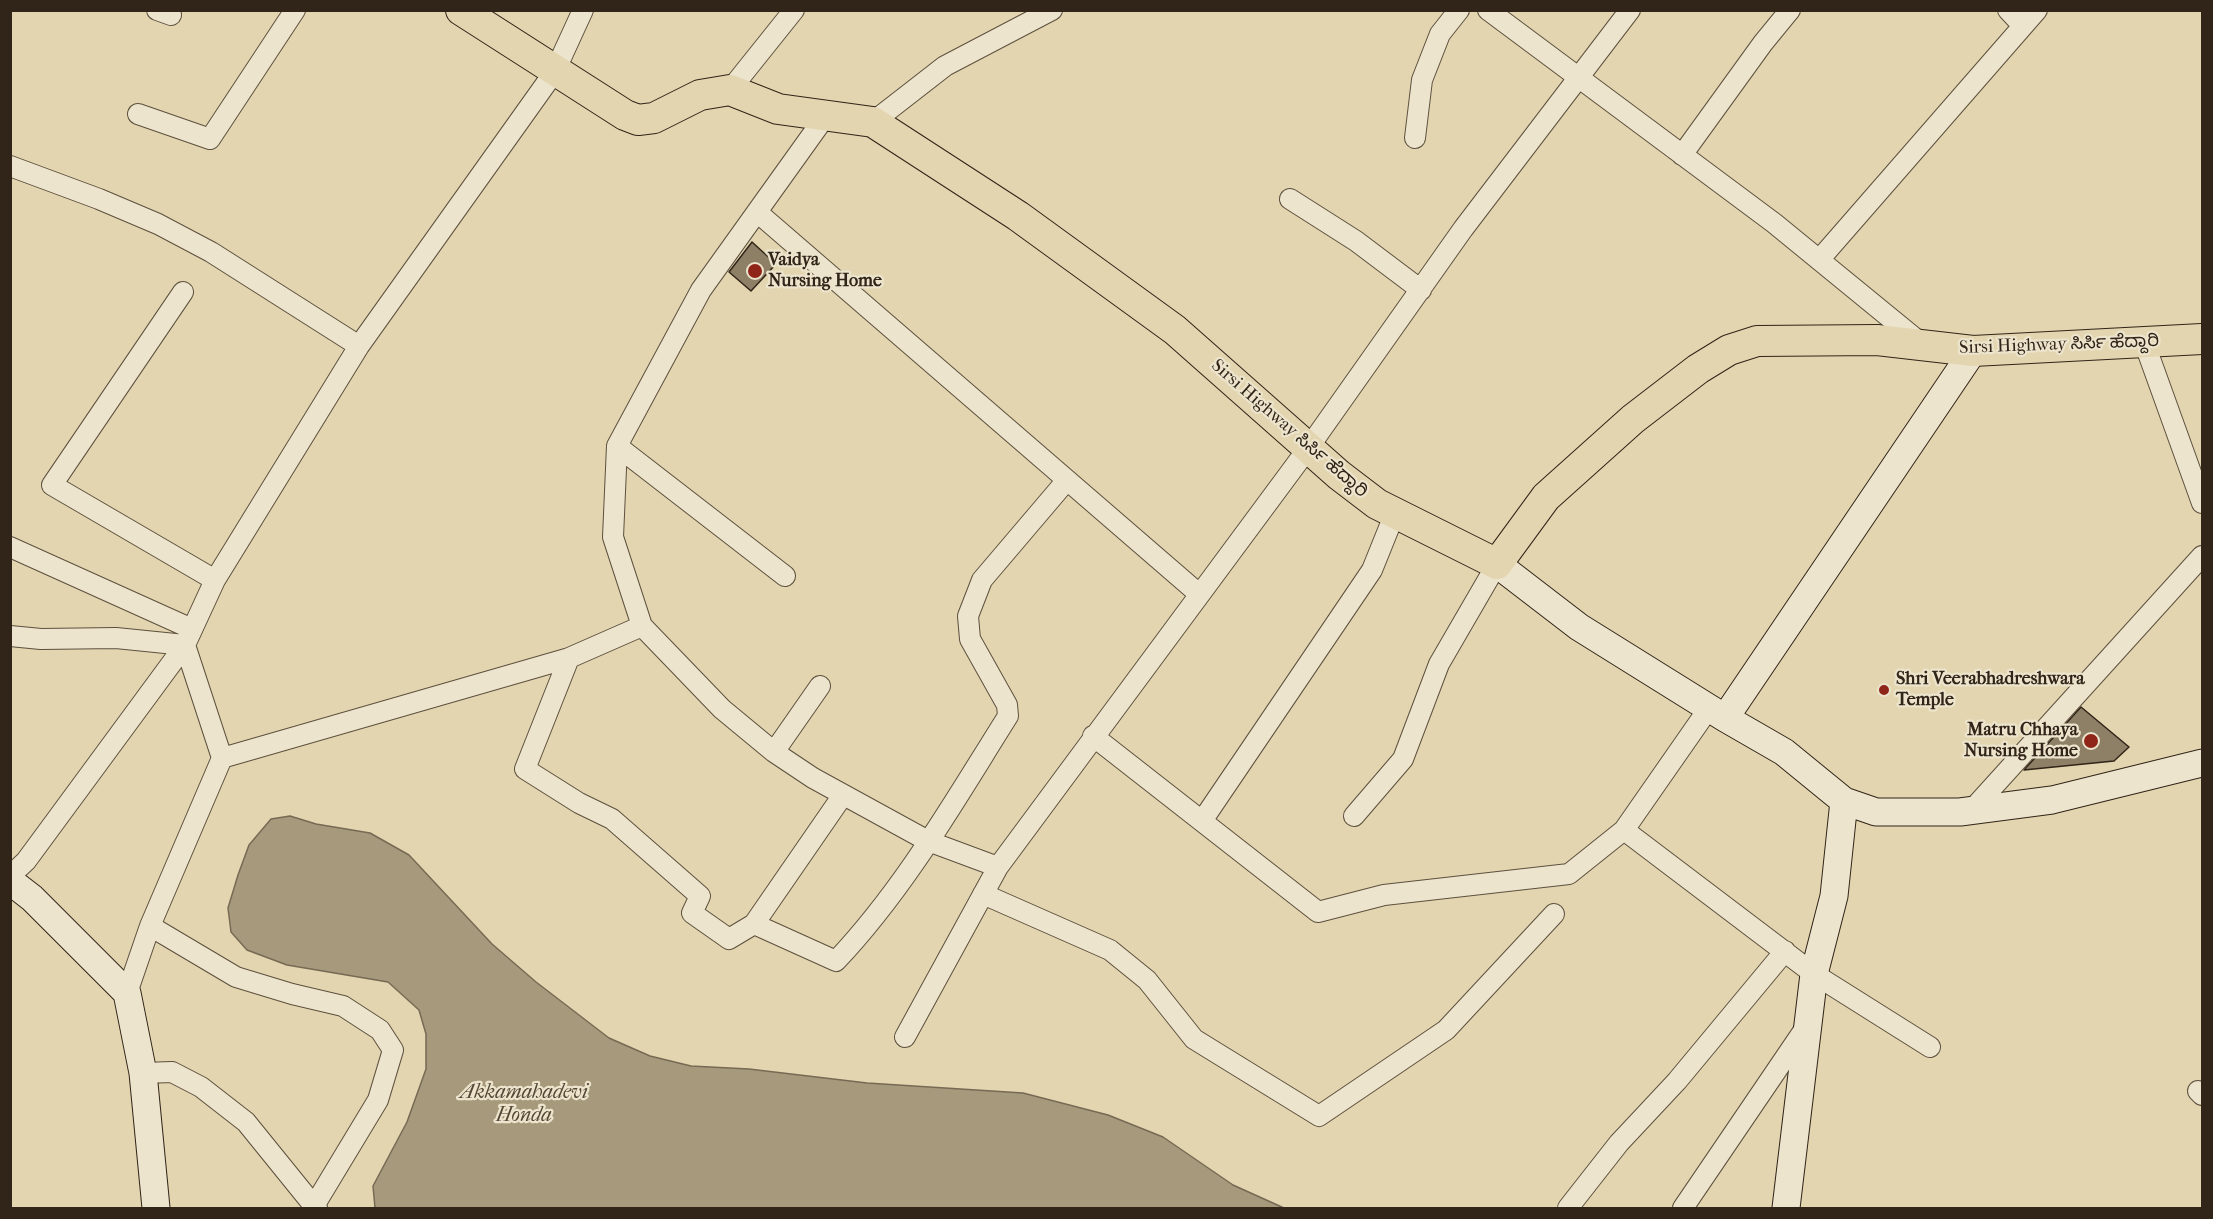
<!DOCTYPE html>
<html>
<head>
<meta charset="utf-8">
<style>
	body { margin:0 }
	#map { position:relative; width:2213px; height:1219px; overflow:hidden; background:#e2d5b0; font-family:"IM FELL French Canon",serif }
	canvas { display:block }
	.frame { position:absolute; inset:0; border:12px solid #312418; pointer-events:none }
</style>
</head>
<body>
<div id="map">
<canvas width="2213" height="1219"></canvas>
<div class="frame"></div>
</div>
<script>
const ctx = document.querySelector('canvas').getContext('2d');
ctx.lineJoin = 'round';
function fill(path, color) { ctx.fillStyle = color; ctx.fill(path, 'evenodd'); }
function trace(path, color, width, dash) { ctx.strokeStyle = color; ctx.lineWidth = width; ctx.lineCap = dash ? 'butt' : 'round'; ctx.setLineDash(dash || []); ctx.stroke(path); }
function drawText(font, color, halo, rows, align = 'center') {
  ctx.font = font + ' "IM FELL French Canon","Noto Sans Kannada",serif'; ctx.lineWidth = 4.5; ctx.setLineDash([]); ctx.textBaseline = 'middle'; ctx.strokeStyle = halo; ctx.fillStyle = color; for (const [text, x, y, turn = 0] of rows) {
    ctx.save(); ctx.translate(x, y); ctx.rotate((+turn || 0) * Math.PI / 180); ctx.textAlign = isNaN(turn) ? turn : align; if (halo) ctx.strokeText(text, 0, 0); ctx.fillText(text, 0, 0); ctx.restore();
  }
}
const water = new Path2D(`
	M290 816 316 824 370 833 409 855 492 944 536 982 609 1038 650 1056 691 1066 749 1069 867 1083 1023 1093 1108 1115 1163 1137 1233 1185 1284 1208H375L373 1186 407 1122 426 1069V1034L419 1010 388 982 287 965 247 950 231 932 228 908 238 875 249 845 271 819Z`);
fill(water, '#a6997c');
trace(water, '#776a54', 1.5);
const building = new Path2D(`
	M752 242 776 264 751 291 729 272Z
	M2081 707 2129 747 2114 761 2024 770Z`);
fill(building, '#8d8067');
trace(building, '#312418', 1.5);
const street = new Path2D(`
	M157 10 171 15
	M1488 10 1774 223 1922 344
	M2008 10 2023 26
	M730 90 794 10
	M138 114 210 139 295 10
	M873 122 945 66 1052 10
	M1415 138 1422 80 1440 34 1459 10
	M1682 155 1763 43 1790 10
	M10 166 99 199 158 224 211 252 359 346
	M1290 199 1356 241 1421 290
	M757 212 1199 594
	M1819 260 2037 10
	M183 292 52 485 215 580
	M2144 342 2202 503
	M617 446 785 576
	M10 547 192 629
	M642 626 613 537 617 446 701 290 827 114
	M10 636 41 639 116 638 185 645
	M569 658 525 769 579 803 612 819 700 896 692 913 729 939 754 924 843 795
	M1093 736 1318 912 1384 895 1569 874 1624 830 1709 708
	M774 752 820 686
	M222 758 569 658 642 626 722 709 774 752 813 778 928 841 998 867 1309 447 1463 229 1630 10
	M1971 811 2202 556
	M1354 816 1403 759 1439 664 1497 564
	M1202 821 1372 570 1395 513
	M1624 830 1814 974 1930 1047
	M10 876 26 861 185 645
	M983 894 1110 950 1147 980 1194 1039 1319 1116 1446 1030 1554 914
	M754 924 836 961C905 888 955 800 1008 716L1007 705 970 639 968 616 982 580 1067 480
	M150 926 236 977 292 994 343 1006 380 1030 393 1050 378 1100 314 1206 317 1208
	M127 993 150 926 222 758 185 645 215 580 359 346 555 71 583 10
	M905 1037 998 867
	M143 1073 172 1072 201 1087 246 1122 314 1206
	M2198 1091 2202 1095
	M1568 1208 1619 1143 1677 1081 1785 951
	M1683 1208 1806 1027`);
const secondary = new Path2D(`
	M1497 564 1579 627 1725 718 1784 752 1844 801 1876 812H1960L2052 800 2202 763
	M1725 718 1973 351
	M10 881 32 898 127 993 143 1073 156 1208
	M1786 1208 1814 974 1834 896 1844 801`);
const primary = new Path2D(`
	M461 10 625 115 638 120 654 118 700 95 730 90 778 109 873 122 1018 216 1175 330 1339 475 1377 504 1497 564 1546 497 1633 419 1698 369 1729 350 1757 341 1877 340 1973 351 2202 339`);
trace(street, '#5d503e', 22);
trace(secondary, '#312418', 29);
trace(primary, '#312418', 32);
trace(street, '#ece4cc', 20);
trace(secondary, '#ece4cc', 27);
trace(primary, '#e2d5b0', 30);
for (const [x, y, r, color] of [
	[755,271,8,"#8f2418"],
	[1884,690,6,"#8f2418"],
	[2091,741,8,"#8f2418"]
]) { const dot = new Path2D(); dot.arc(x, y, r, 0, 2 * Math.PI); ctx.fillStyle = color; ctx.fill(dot); trace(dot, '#ece4cc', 2); }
drawText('bold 18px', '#312418', '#ece4cc', [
	["Vaidya",768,261],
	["Nursing Home",768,282],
	["Shri Veerabhadreshwara",1896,680],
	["Temple",1896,701],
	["Matru Chhaya",2078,731,"right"],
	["Nursing Home",2078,752,"right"]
], 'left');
drawText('18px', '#312418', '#ece4cc', [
	["Sirsi Highway ಸಿರ್ಸಿ ಹೆದ್ದಾರಿ",2059,345,-2],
	["Sirsi Highway ಸಿರ್ಸಿ ಹೆದ್ದಾರಿ",1289,429,41]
]);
drawText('italic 20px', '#544736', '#ece4cc', [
	["Akkamahadevi",524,1093],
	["Honda",524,1116]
]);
</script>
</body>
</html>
